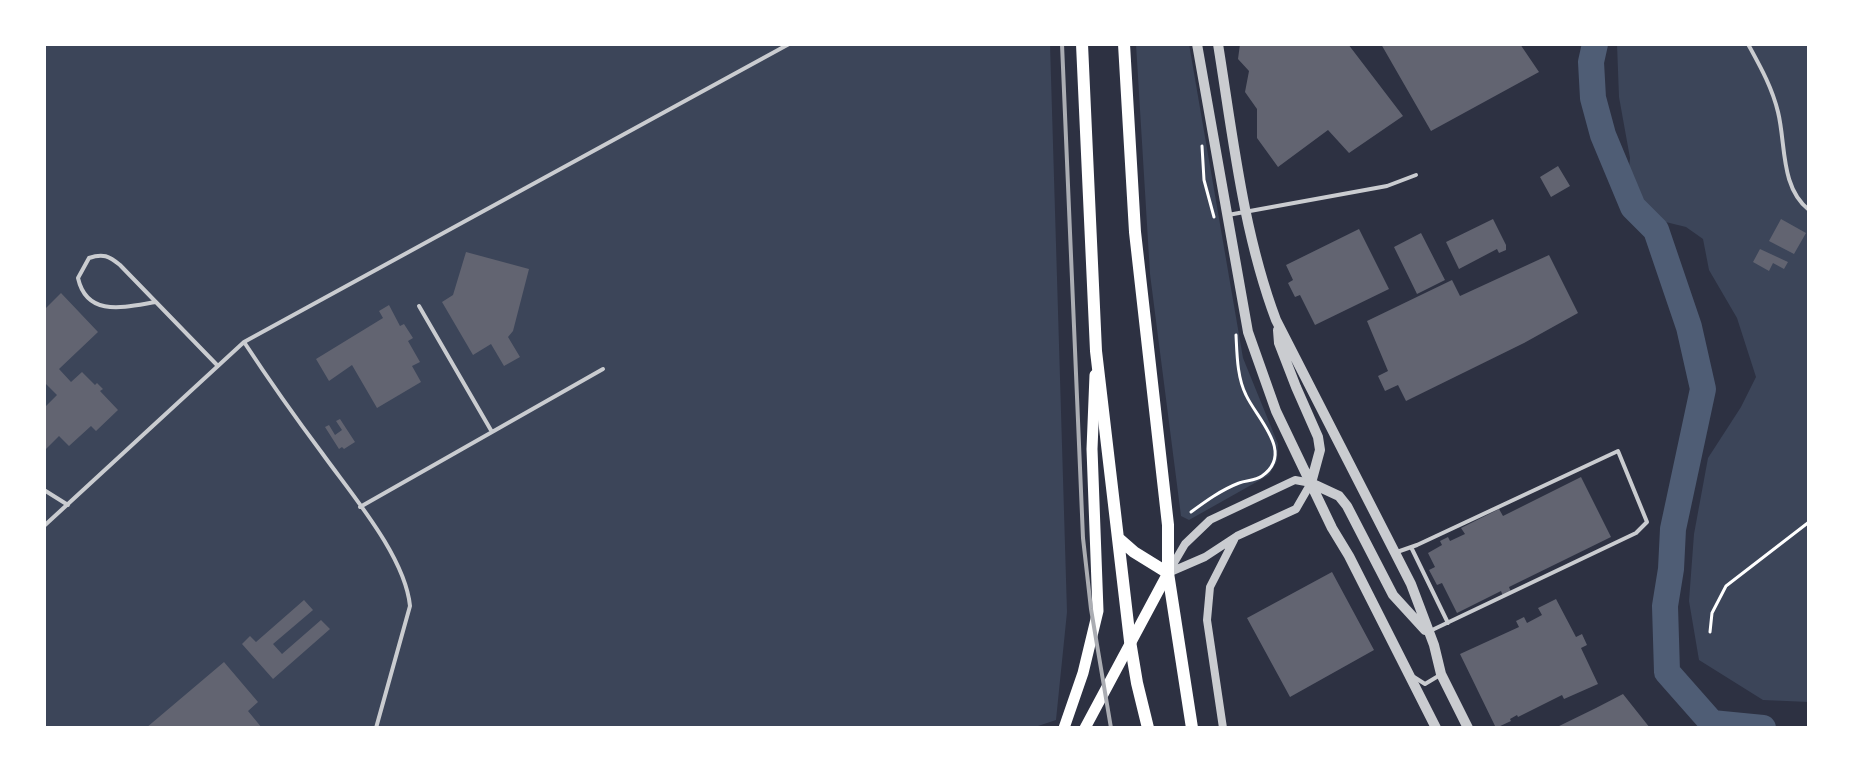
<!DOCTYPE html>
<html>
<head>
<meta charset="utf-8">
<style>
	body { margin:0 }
	#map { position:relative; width:1853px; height:772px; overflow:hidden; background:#2d3142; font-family:Bitter,serif }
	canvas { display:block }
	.frame { position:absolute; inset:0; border:46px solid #fff; pointer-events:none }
</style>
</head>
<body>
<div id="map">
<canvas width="1853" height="772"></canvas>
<div class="frame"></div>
</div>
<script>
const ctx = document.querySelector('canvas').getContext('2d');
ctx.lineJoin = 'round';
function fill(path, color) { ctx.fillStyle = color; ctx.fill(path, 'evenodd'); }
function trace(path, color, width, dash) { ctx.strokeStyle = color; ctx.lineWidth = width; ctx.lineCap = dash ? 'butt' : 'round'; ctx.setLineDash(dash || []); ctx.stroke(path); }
fill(new Path2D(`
	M44 44H1050L1067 612 1056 720 1032 728H44Z
	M1136 44H1189L1243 358 1278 444 1277 461 1269 475 1189 520 1181 516 1150 274Z
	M1617 44H1809V702L1763 700 1699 660 1689 601 1694 534 1708 458 1741 407 1756 377 1737 318 1709 270 1703 239 1686 227 1625 212 1630 158 1619 97Z`), '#3c4559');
trace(new Path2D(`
	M1595 44 1591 62 1593 98 1603 135 1633 207 1656 230 1689 327 1703 389 1673 529 1671 569 1665 606 1667 672 1712 723 1763 728`), '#4f5d75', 26);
fill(new Path2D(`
	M1240 44H1348L1403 116 1349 153 1328 130 1278 167 1257 138V109L1245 92 1249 71 1238 59Z
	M1381 44H1520L1539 72 1431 131Z
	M1558 166 1570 186 1551 197 1540 177Z
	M1493 219 1506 245V250L1499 253 1497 249 1459 269 1446 242Z
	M1781 219 1806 233 1794 254 1769 241Z
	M1359 229 1389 289 1315 325 1300 295 1295 297 1288 283 1293 280 1286 265Z
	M1421 233 1445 280 1417 294 1394 247Z
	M1760 249 1788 262 1784 269 1773 263 1769 271 1753 262Z
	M466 252 529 269 513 331 508 337 520 357 504 366 491 344 473 355 442 302 453 295Z
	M1549 255 1578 313 1524 343 1406 401 1398 385 1385 391 1378 376 1388 371 1367 321 1452 280 1460 296Z
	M61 293 98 332 59 369 71 382 82 372 95 385 97 383 103 389 100 391 118 410 96 431 91 426 69 446 59 436 44 451V408L57 395 45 383 44 384V310Z
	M389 305 400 326 404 324 413 338 408 341 420 362 412 366 421 382 377 408 352 365 329 381 316 359 383 318 379 311Z
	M340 419 355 442 344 449 342 447 339 449 325 427 329 425 335 435 342 430 336 421Z
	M1581 477 1611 537 1509 587 1511 592 1503 596 1501 591 1457 613 1442 583 1437 585 1429 570 1435 567 1428 553 1442 545 1440 541 1448 537 1450 541 1465 534 1461 528 1499 509 1503 516Z
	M1332 572 1374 650 1290 697 1247 618Z
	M1556 599 1576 637 1582 634 1587 645 1581 648 1598 684 1564 699 1562 695 1518 717 1517 715 1510 719 1511 721 1496 728 1460 654 1519 627 1516 621 1524 617 1527 623 1542 615 1538 608Z
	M304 600 313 610 273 644 282 654 321 620 330 629 273 679 242 644 250 636 256 642Z
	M224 662 258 702 248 711 262 728H146Z
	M1623 694 1650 728H1555L1596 708Z`), '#626471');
trace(new Path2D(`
	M1202 146 1204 180 1214 217
	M1191 512C1206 501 1221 490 1239 483 1246 480 1255 481 1262 476 1295 453 1257 419 1246 395 1237 377 1237 354 1236 335
	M1710 632 1712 613 1726 586 1809 522`), '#fff', 3);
trace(new Path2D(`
	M1748 44C1760 66 1772 87 1778 112 1786 144 1780 187 1809 210
	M1228 215 1387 186 1416 175
	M156 302C125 307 87 318 78 278L89 258C103 253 109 256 120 265L217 365
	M419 306 492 432
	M244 342C269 380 295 417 322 453 352 495 405 556 410 606L376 728
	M44 490 68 505
	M360 507 603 369
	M44 526 244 342 789 44
	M1411 547 1448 623
	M1397 552 1417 545 1618 451 1647 522 1636 533 1430 631
	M1414 677 1425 684 1440 675`), '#caccd0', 4);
trace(new Path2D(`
	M1295 480 1311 483 1296 509 1237 536 1205 557 1168 573 1185 544 1210 520Z
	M1223 728 1207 620 1210 587 1234 540`), '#caccd0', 8);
trace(new Path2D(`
	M1197 44 1248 332 1276 411 1332 528 1349 556 1436 728
	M1218 44C1233 137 1243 232 1276 320L1411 584 1434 645 1441 674 1468 728
	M1278 330 1279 343 1296 387 1318 437 1320 450 1311 483
	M1311 483 1339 496 1347 506 1393 595 1425 630`), '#caccd0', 10);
trace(new Path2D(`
	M1064 728 1083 673 1098 611 1092 449 1095 375
	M1085 728 1168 573`), '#fff', 11);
trace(new Path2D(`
	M1082 44 1096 351 1130 641 1137 683 1148 728
	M1124 44 1135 232 1168 525V573L1192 728
	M1118 538 1134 552 1168 573`), '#fff', 12);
trace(new Path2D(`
	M1062 44 1083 538 1091 609 1111 728`), '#abadb3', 4);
</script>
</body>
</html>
